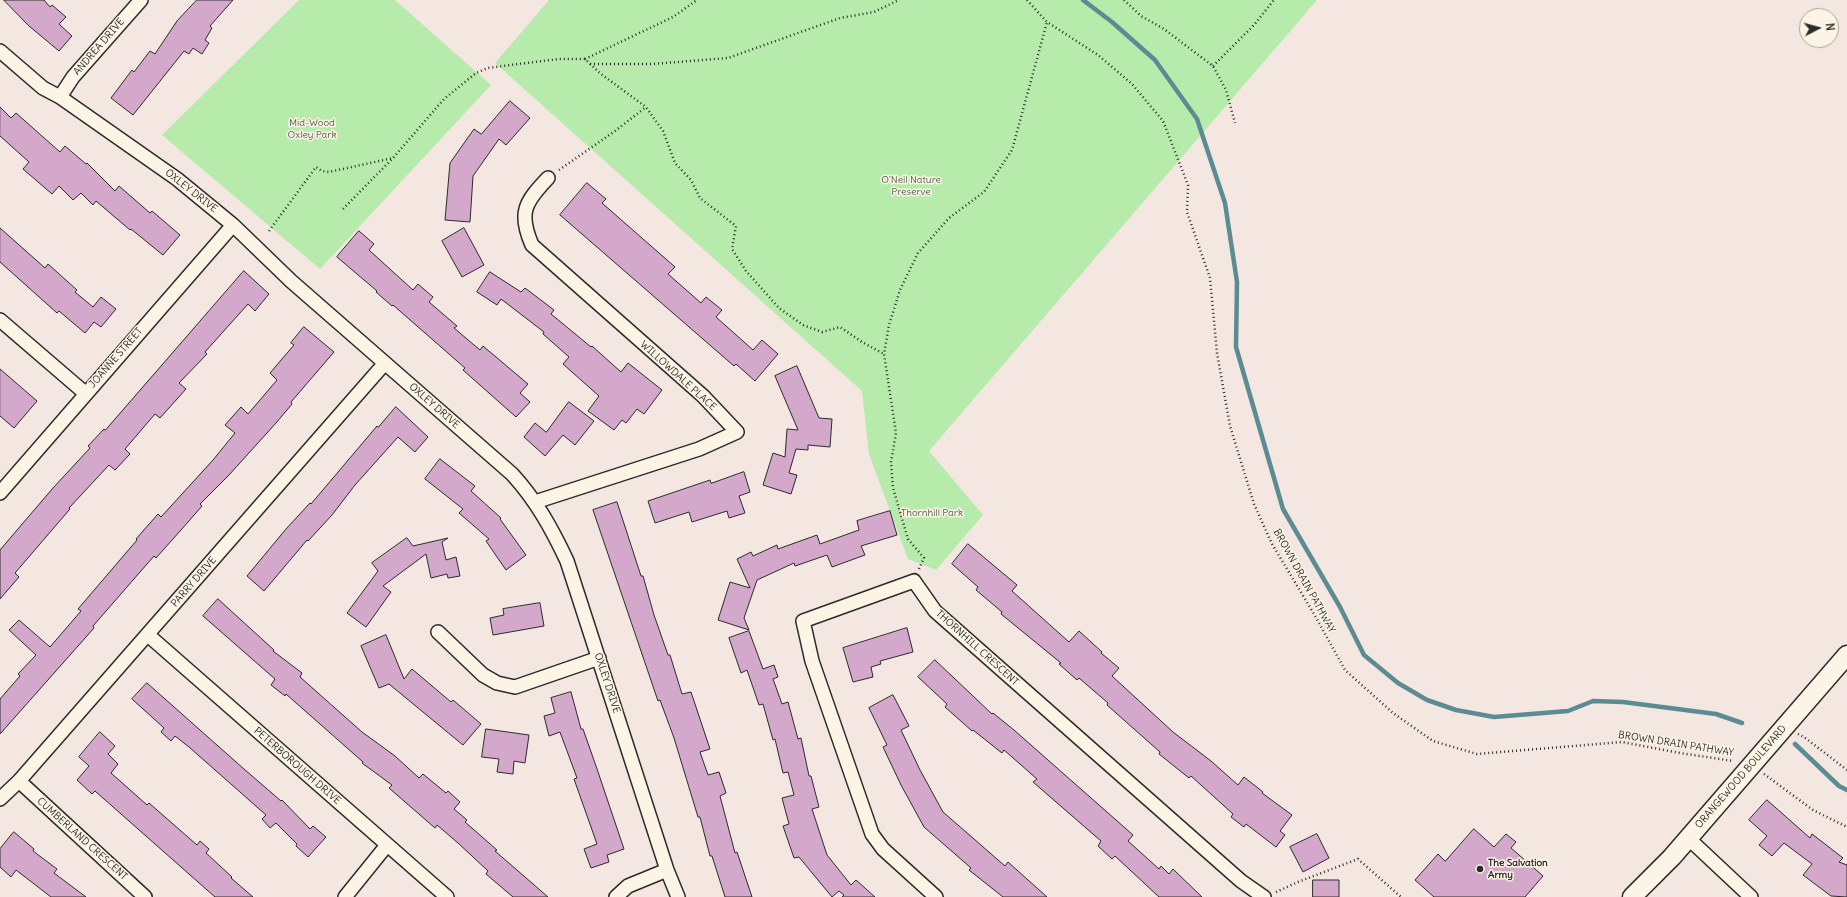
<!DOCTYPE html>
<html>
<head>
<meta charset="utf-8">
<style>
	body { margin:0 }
	#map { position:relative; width:1847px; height:897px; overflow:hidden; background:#f4e6e0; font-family:Delius,sans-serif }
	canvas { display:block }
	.north { position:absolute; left:1799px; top:8px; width:40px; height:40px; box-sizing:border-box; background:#fcf5e5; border:1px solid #a8a49b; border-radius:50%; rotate:84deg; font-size:11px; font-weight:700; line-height:16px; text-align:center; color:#2b2b2b }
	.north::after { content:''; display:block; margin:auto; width:14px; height:18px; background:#2b2b2b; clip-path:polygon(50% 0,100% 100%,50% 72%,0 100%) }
</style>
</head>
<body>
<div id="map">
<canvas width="1847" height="897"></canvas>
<div class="north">N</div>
</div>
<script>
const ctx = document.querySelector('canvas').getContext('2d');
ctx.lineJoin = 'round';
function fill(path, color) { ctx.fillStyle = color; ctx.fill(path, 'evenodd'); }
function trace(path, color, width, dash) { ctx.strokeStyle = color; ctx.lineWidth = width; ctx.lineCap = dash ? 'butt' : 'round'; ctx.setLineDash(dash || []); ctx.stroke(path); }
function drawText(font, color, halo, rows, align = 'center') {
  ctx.font = font + ' Delius,sans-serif'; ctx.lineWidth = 3; ctx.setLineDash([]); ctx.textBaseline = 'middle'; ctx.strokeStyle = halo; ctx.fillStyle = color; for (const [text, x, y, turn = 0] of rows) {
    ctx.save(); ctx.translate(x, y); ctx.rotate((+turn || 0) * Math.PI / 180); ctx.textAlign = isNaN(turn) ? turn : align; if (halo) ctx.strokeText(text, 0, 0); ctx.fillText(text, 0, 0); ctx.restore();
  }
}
fill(new Path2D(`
	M299 0H395L491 85 320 269 162 135Z
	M549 0H1317L929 451 983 515 936 570 908 559 869 454 862 391 495 63Z`), '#b7ebac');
trace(new Path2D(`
	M1083 0 1112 22 1155 60 1197 119 1225 203 1237 282 1236 347 1283 509 1340 607 1364 655 1398 683 1427 700 1456 710 1494 717 1568 711 1593 701 1623 702 1716 714 1742 723
	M1795 744 1839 786 1847 790`), '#5c8c93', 4.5);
const building = new Path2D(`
	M4 0H44L50 7 52 5 66 17 59 24 72 36 59 51 29 26Z
	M197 0H233L210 26 212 28 205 40 209 43 202 54 193 48 189 54 184 51 133 115 111 98 132 70 134 72 150 51 155 54 177 21Z
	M510 101 530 118 506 145 499 139 473 176 470 222 445 220 450 163 474 129 481 134Z
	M0 107 11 118 16 113 60 152 65 146 86 164 87 163 115 191 119 186 150 213 152 211 180 235 163 255 131 229 130 230 96 201 93 205 81 193 73 200 59 186 52 194 23 169 29 162 0 136Z
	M587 183 606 199 602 203 675 267 668 274 701 303 706 297 722 310 716 317 753 350 762 340 778 354 755 381 736 364 734 366 560 215Z
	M0 228 45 268 48 264 77 290 75 292 93 307 101 297 116 309 101 327 94 322 85 333 59 311 57 313 0 262Z
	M464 228 484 265 462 277 442 241Z
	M359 231 374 244 369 250 413 290 418 284 433 297 429 302 457 326 454 328 480 350 483 346 528 384 520 393 530 402 516 417 463 370 465 368 393 305 392 306 376 292 377 291 337 257Z
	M244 271 269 294 255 311 248 304 205 352 207 354 179 383 186 389 160 418 155 414 125 449 130 454 115 470 109 465 69 508 70 509 15 573 19 577 0 599V550L53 488 90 448 88 446 104 429 105 430Z
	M490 272 521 292 525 288 554 310 551 314 591 347 592 346 621 372 628 363 662 390 644 414 637 409 626 423 622 420 614 430 588 411 599 396 563 364 569 357 543 334 544 332 501 299 497 305 477 292Z
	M304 327 334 352 291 402 292 404 276 423 229 475 200 504 202 506 181 530 156 558 154 556 93 626 94 628 0 734V699L20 676 18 674 36 655 9 630 19 620 50 647 81 611 78 609 137 540 136 539 158 514 161 517 213 460 235 433 225 425 241 407 248 414 277 380 270 373 294 345 291 343Z
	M797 366 819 418 832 419 830 447 808 445V450L796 449 789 473 797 475 791 494 763 485 773 453 785 457 787 429 798 430 775 376Z
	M0 369 37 401 14 428 0 416Z
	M569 402 594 421 575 445 563 435 545 456 524 437 535 423 546 432Z
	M396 407 428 437 415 452 398 437 355 485 332 515 308 541 307 540 264 591 247 576 286 529 310 503 311 504 377 426 378 427Z
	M440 459 475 486 471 491 501 518 500 519 526 555 506 570 486 541 489 539 459 513 463 509 425 479Z
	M744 472 750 492 739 496 745 513 729 518 727 511 692 522 689 512 655 523 648 501 710 480 711 483Z
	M617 502 641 576H643L654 615 668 655H670L682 694 691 692 710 749 700 752 708 775 719 772 726 793 720 796 735 853 737 852 752 897H725L712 856H710L700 817H698L674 738 660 700 658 701 593 510Z
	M890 511 897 535 861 546 865 555 832 567 827 555 795 566 794 563 757 580 744 618 749 630 718 620 730 582 750 588 737 559 751 552 753 556 777 545 778 549 817 535 820 544 859 530 857 521Z
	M407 538 413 546 448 538 442 542 446 560 456 557 460 576 448 578 447 574 431 578 426 554 383 586 391 592 366 627 347 613 378 571 372 563Z
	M968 544 1017 585 1012 591 1069 642 1079 631 1102 652 1101 653 1119 668 1112 676 1173 732 1211 761 1238 785 1244 777 1263 792 1262 793 1292 815 1280 831 1285 835 1276 847 1246 824 1244 827 1231 817 1233 814 1191 776 1189 778 1159 754 1160 752 1107 705 1108 703 1079 678 1077 680 1059 664 1061 663 1001 614 1002 612 976 590 978 587 952 564Z
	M218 599 274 650 273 651 302 673 300 677 362 732 395 756 419 778 423 774 446 793 448 791 460 802 454 809 467 820 465 822 497 850 495 851 548 897H513L486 874 488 871 458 843 437 825 435 828 389 788 392 785 362 763 363 762 286 694 285 696 271 685 275 679 203 616Z
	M540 603 544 626 493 635 490 618 504 615 503 609Z
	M907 628 913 652 880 661 881 664 871 667 873 677 853 682 843 648Z
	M749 631 763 669 774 665 778 677 773 679 782 704 788 702 798 739 801 738 809 776H811L819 807 812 809 827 855 851 885 856 880 875 897H842L844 895 839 891 832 897 799 857 794 858 783 826 789 824 782 798 794 795 788 772 783 773 775 739 773 740 763 704 759 705 747 670 741 673 729 638Z
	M386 635 404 679 412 669 451 702 453 700 481 724 463 745 389 684 379 688 361 646Z
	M935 660 992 714 993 713 1014 730 1133 835 1128 841 1159 869 1161 866 1169 874 1173 869 1202 897H1159L1115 856 1112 859 1098 846 1101 841 1033 782 1037 779 1004 750 1002 753 973 730 972 731 945 707 947 704 918 677Z
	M147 683 244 769 281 801 282 800 310 829 313 826 326 837 308 857 296 846 297 844 276 823 270 828 262 819 266 815 189 747 175 736 171 741 161 732 164 728 132 699Z
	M571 692 581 729H583L596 766 624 849 607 855 609 862 591 868 584 849 597 844 574 779 577 778 560 732 549 736 544 716 555 713 551 698Z
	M893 695 909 726 901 730 920 770 943 812 1005 866 1008 862 1047 897H1003L969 870 971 868 924 827 901 785 883 747 887 745 869 708Z
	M486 729 529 735 525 763 514 761 513 774 497 772 499 759 482 757Z
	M100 732 115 746 108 754 118 764 111 773 147 805 149 803 197 845 200 841 209 849 206 853 232 877 231 878 253 897H215L95 791 92 794 77 780 89 766 79 757Z
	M1767 800 1810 838 1812 834 1843 858 1839 862 1847 865V897L1831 896 1803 875 1812 864 1784 843 1772 856 1759 845 1767 836 1749 820Z
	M1474 829 1494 847 1506 834 1516 842 1511 848 1543 876 1525 897H1434L1415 880 1438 854 1445 861Z
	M14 832 34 849 33 851 57 869 54 873 86 897H51L16 870 11 877 0 867V849Z
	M1317 834 1329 858 1303 872 1290 847Z
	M1313 880H1339V897H1313Z`);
fill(building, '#d4a8cb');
trace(building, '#2b2b2b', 1);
const street = new Path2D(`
	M0 51 43 88 60 97 177 179 233 225 291 281 512 474C536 500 552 529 567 561L667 870 678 897
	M60 97 73 77 141 0
	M0 320 85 393
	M0 493 233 225
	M535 502 699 449 737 432 703 396 532 245C518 213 525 202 548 178
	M438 632 483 675 497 683 515 687 599 658
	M148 635 447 897
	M19 781 145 897
	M0 799 19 781 385 363
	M1688 838 1751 897
	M345 897 387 845
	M616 897 628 886 667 870
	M936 897 883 849 872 834 812 661 803 621 914 581 935 611 1241 881 1264 897`);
const secondary = new Path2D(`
	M1632 897 1672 857 1847 655`);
trace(street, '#2b2b2b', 16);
trace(secondary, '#2b2b2b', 21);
trace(new Path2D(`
	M1027 0 1047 22 1098 55 1132 84 1163 121 1188 185 1187 212 1210 278 1217 353 1230 426 1254 504 1272 544 1314 614 1345 670 1393 713 1433 741 1477 754 1622 742 1680 753 1733 761
	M1124 0 1141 16 1164 29 1213 66 1226 90 1235 123
	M585 59 673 17 697 0
	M590 64H652L728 58 840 18 874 12 899 0
	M1213 66 1254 25 1274 0
	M559 170 615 131 646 107
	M343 209 393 158 444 99 476 73 488 68 518 64 559 59H585L601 74 646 107 663 131 675 163 691 180 700 198 736 226 732 249 746 271 779 308 803 325 822 332 840 327 862 342 884 354
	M269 231 316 167 322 171 329 172 393 158
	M919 569 924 558 908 539 893 488 891 462 896 433 884 354 889 325 900 290 918 253 949 218 984 192 1012 150 1047 22
	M1798 734 1804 737 1847 770
	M1764 774 1813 810 1847 827
	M1276 892 1298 882 1358 859 1401 897`), '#2b2b2b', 2.5, [1, 3]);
trace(street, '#fcf5e5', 13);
trace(secondary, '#fcf5e5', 18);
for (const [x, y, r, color] of [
	[1480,869,4,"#2b2b2b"]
]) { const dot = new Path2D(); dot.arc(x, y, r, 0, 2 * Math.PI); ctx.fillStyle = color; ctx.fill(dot); trace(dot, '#fcf5e5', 1.5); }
drawText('10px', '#2b2b2b', '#fcf5e5', [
	["ANDREA DRIVE",99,47,-49],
	["OXLEY DRIVE",191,191,38],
	["JOANNE STREET",116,358,-49],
	["WILLOWDALE PLACE",678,376,42],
	["OXLEY DRIVE",434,406,41],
	["BROWN DRAIN PATHWAY",1304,581,61],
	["PARRY DRIVE",194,582,-49],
	["THORNHILL CRESCENT",977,648,42],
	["OXLEY DRIVE",607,683,72],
	["BROWN DRAIN PATHWAY",1676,744,9],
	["PETERBOROUGH DRIVE",297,766,41],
	["ORANGEWOOD BOULEVARD",1741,777,-49],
	["CUMBERLAND CRESCENT",82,839,42]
]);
drawText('10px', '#4e5b4b', '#fcf5e5', [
	["Mid-Wood",312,123],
	["Oxley Park",312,135],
	["O'Neil Nature",911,180],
	["Preserve",911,192],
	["Thornhill Park",932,513]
]);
drawText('bold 10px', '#2b2b2b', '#fcf5e5', [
	["The Salvation",1488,863],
	["Army",1488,875]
], 'left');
</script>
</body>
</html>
